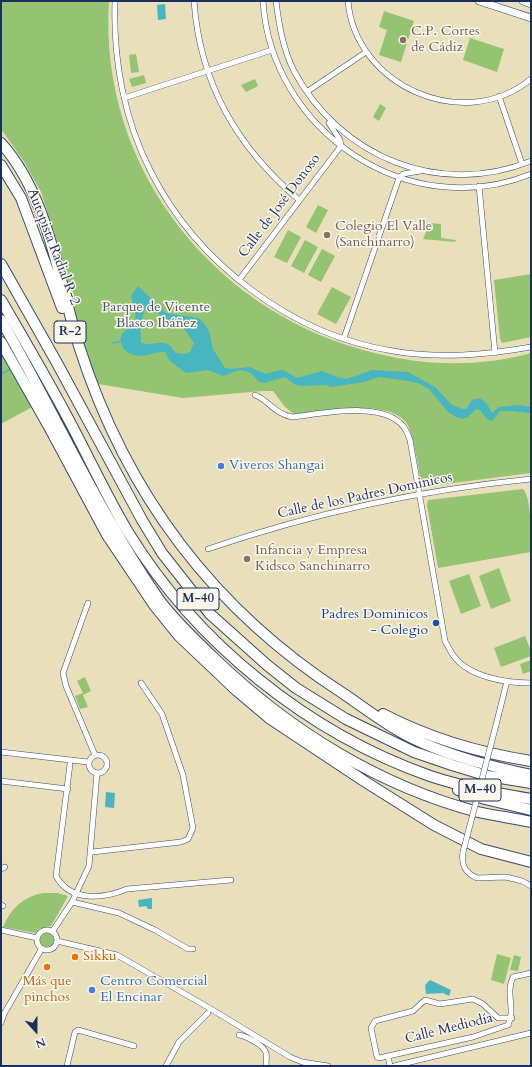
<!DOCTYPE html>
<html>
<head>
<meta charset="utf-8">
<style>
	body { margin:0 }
	#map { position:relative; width:532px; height:1067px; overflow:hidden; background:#e9e0bb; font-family:Cardo,serif }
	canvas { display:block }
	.frame { position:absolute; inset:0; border:2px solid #1b2f5e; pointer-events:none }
	.north { position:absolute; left:16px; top:1011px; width:40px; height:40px; -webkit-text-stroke:3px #fbf7ec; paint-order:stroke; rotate:159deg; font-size:11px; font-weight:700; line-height:16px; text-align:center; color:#1b2f5e }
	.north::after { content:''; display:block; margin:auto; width:14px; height:18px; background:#1b2f5e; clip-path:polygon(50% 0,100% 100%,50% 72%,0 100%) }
</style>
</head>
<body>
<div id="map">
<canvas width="532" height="1067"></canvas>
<div class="frame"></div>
<div class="north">N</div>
</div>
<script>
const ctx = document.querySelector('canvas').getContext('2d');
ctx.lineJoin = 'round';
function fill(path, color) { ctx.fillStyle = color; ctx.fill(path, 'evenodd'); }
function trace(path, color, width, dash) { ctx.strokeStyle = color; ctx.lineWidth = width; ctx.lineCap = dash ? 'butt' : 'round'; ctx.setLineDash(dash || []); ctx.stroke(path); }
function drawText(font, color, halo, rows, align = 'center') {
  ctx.font = font + ' Cardo,serif'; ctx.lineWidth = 3; ctx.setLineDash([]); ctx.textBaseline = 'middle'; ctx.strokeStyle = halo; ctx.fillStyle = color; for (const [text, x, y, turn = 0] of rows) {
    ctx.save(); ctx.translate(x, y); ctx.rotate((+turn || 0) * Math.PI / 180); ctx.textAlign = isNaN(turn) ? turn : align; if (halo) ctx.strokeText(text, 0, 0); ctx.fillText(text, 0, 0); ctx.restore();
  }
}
fill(new Path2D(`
	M1 1H109C98 170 217 317 379 354 427 366 482 367 531 353V473L422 487C419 472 414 431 405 421 385 399 321 411 294 414L285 407 273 391H263L183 398 98 384 81 338 55 235 41 192 23 160 1 129Z
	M384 11 414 21 401 62 379 55 387 30 379 27Z
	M470 38 504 49 497 72 463 60Z
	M136 54 139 72 131 73 129 55Z
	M144 75 146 83 132 87 129 79Z
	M255 79 258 86 246 92 241 85Z
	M380 104 386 108 379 121 373 117Z
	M318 205 328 210 316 233 306 227Z
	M430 223 441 224V238L456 240 455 242 423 239Z
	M288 230 301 237 287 263 274 257Z
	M305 240 318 247 304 273 291 266Z
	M322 249 335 256 321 282 308 275Z
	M531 274V337L502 343 500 339 494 280Z
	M332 287 351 297 336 324 317 314Z
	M1 349 34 406 1 424Z
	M523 489C532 498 531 538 531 552L438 568 427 505 428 500Z
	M499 568 511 601 491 609 479 576Z
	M469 574 481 606 461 614 449 581Z
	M525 636 531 651V656L501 667 494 648Z
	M531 660V671L523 674 520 664Z
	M85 677 91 691 83 695 88 707 80 709 75 696 83 693 77 681Z
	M43 893H57L68 896 51 926 39 929 35 933 3 927C11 908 23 897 43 893Z
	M40 940a7 7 0 1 1 14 0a7 7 0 1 1-14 0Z
	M497 954 511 958 504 984 491 980Z
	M514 955 521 957 518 971 510 970Z`), '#94c371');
fill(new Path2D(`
	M165 4 166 19 158 20 157 5Z
	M138 286 166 313 198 318 204 323 209 331 213 349 225 368 231 369 249 367 266 374C285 368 281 369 297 378L322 371 340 378 347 379 372 370 408 372 435 387 452 405 463 409H466L472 400 480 398 487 404 492 413 499 407 519 405 531 407V413L511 411H500L492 421 488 420 480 410 476 409 468 417 462 419 456 417 448 412 429 389 418 383 408 381 379 377 364 382 331 387 325 385 301 386 294 384 285 377 264 383 258 381 252 374 246 371 239 370 223 376 208 370 186 373 170 361 165 352C154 351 145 358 134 355 124 353 116 341 124 332 127 328 133 326 135 321 137 312 133 304 131 296ZM149 308 185 330 194 343 190 352 185 354 176 353C173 350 171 345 167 344 157 340 150 348 141 342L140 327 145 309Z
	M106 792 115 793 114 808 105 807Z
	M152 898V909H148L146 906 139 907 138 900Z
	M430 980 451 990 449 996 443 993 426 994 425 985Z`), '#47b6c0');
trace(new Path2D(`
	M112 343 122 341
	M1 374 11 369`), '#47b6c0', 1.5);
const street = new Path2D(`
	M115 1C113 59 124 120 151 172 197 263 291 335 393 351 440 359 485 355 531 347
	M194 1C200 84 237 147 299 200
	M263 1C271 131 408 224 531 174
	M276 1C279 25 283 49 294 71 340 157 439 198 531 161
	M348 1C355 86 464 134 531 79
	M308 91 366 52
	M499 96 522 164
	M124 98 272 50
	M479 186 495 353
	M239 280 341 146 340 140 329 123
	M344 338 399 178 403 174 420 171
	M255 395C270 401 273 413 292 417 321 414 382 400 403 426 406 429 408 435 410 440L445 641C448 646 450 651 453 655 468 677 506 683 531 683
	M208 549C313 513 420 490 531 479
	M88 603 63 673 66 686 95 755
	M496 725 507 681
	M1 752 88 762
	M89 764a9 9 0 1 1 18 0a9 9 0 1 1-18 0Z
	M70 764 56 876C70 902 103 899 127 889L231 880
	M1 781 68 789
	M92 852 181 842 188 839 193 828 183 775 162 714 141 683
	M463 852C461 865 465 873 477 878L506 877 522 881 531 886
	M1 869 5 867
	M72 902 119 913 155 930 188 949H193
	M1 905 3 906
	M1 930 37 938
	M37 940a10 10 0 1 1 20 0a10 10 0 1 1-20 0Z
	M52 932 72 902 89 866 97 773
	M57 941 117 955 211 1009 290 1057 302 1062 328 1066
	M1 1023 4 1014 42 948
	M239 1035C246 1036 264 1045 266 1053 267 1056 266 1062 266 1066
	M388 1056 379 1058 377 1057 371 1028 375 1021 413 1011 425 1000 440 1004 473 999 483 1004 498 1018H512
	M67 1066 75 1032 78 1030 134 1046
	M166 1066 179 1042 208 1013
	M390 1066 388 1056 473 1037 508 1025C516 1010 505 993 513 977L531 973
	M394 1066 531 1033`);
const secondary = new Path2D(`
	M479 1 531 18
	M523 1 531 4`);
const highway = new Path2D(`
	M1 143C49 196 58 280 79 346 126 494 213 610 344 694 366 709 386 725 410 737 448 756 490 766 531 775
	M1 165 21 198 62 308
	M1 264 57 363 142 520 162 553 210 614 267 665 296 688 346 719 414 752 452 765 488 776 531 783
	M1 300C25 341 49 382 71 424 90 460 107 497 128 532 196 643 308 733 430 776 463 787 497 793 531 799
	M1 320C55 413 98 512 160 601 176 622 196 641 215 659 289 730 379 786 478 812 495 816 514 818 531 822
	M1 342 48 425 107 535 154 605 179 636 237 691 269 718 364 781 434 825 481 849 531 862
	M383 714C429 738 480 753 531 761
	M458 790 485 799 531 810`);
trace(street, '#3a4a6c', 6);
trace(secondary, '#3a4a6c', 8);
trace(highway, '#3a4a6c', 12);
trace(street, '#fff', 5);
trace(secondary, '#fff', 7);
trace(highway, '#fff', 10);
const streetBridge = new Path2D(`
	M463 852 496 725`);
trace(streetBridge, '#3a4a6c', 6, []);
trace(streetBridge, '#fff', 5);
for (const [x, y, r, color] of [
	[403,40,4,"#8d6e63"],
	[327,235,4,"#8d6e63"],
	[221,466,4,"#3f7fe0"],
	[247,559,4,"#8d6e63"],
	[436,623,4,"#1a4fb4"],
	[75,957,4,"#e8710a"],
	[47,967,4,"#e8710a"],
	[92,990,4,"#3f7fe0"]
]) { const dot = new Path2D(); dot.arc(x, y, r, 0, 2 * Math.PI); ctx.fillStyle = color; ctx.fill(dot); trace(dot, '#fbf7ec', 1.5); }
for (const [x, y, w] of [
	[70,332,32],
	[198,599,42],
	[480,790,42]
]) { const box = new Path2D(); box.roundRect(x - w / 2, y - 11, w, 22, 3); ctx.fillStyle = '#fbf7ec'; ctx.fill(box); trace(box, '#1b2f5e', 1); }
drawText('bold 13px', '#1b2f5e', null, [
	["R-2",70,332],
	["M-40",198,599],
	["M-40",480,790]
]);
drawText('14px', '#785e54', '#fbf7ec', [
	["C.P. Cortes",411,32],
	["de Cádiz",411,48],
	["Colegio El Valle",335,227],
	["(Sanchinarro)",335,243],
	["Infancia y Empresa",255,551],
	["Kidsco Sanchinarro",255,567]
], 'left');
drawText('14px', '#1b2f5e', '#fbf7ec', [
	["Calle de José Donoso",280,206,-53],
	["Autopista Radial R-2",53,247,69],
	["Calle de los Padres Dominicos",365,496,-12],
	["Calle Mediodía",449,1029,-14]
]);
drawText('14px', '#3f5b64', '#fbf7ec', [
	["Parque de Vicente",156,308],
	["Blasco Ibáñez",156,324]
]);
drawText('14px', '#366cbe', '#fbf7ec', [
	["Viveros Shangai",229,466],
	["Centro Comercial",100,982],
	["El Encinar",100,998]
], 'left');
drawText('14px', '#164399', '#fbf7ec', [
	["Padres Dominicos",428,615],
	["- Colegio",428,631]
], 'right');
drawText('14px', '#c56008', '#fbf7ec', [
	["Sikku",83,957],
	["Más que",47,982,"center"],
	["pinchos",47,998,"center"]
], 'left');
</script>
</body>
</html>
